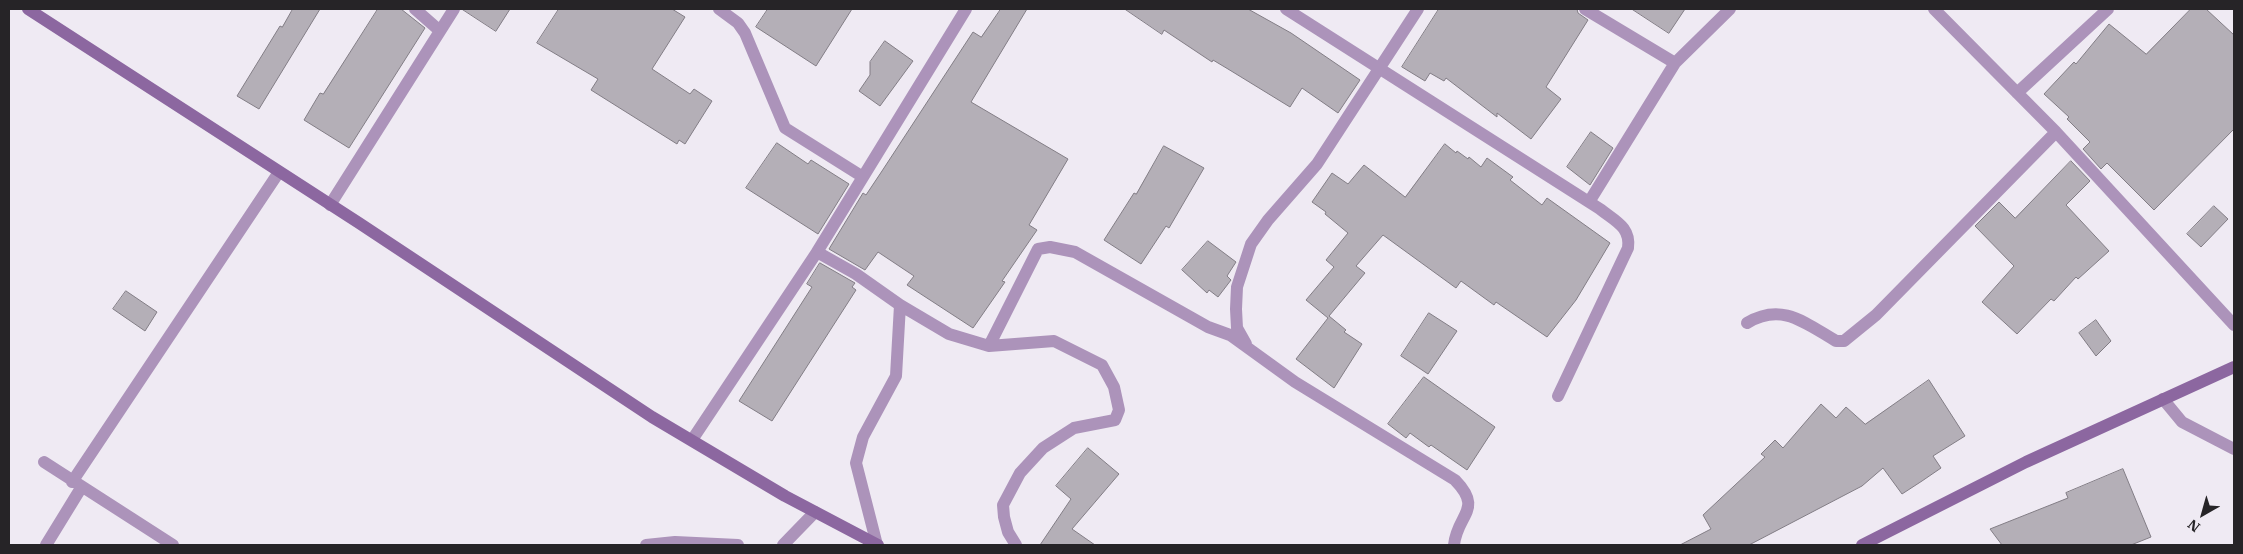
<!DOCTYPE html>
<html>
<head>
<meta charset="utf-8">
<style>
	body { margin:0 }
	#map { position:relative; width:2243px; height:554px; overflow:hidden; background:#efeaf3; font-family:"IBM Plex Serif",serif }
	canvas { display:block }
	.frame { position:absolute; inset:0; border:10px solid #262427; pointer-events:none }
	.north { position:absolute; left:2178px; top:489px; width:50px; height:50px; -webkit-text-stroke:4px #efeaf3; paint-order:stroke; rotate:218deg; font-size:14px; font-weight:700; line-height:20px; text-align:center; color:#262427 }
	.north::after { content:''; display:block; margin:auto; width:18px; height:22px; background:#262427; clip-path:polygon(50% 0,100% 100%,50% 72%,0 100%) }
</style>
</head>
<body>
<div id="map">
<canvas width="2243" height="554"></canvas>
<div class="frame"></div>
<div class="north">N</div>
</div>
<script>
const ctx = document.querySelector('canvas').getContext('2d');
ctx.lineJoin = 'round';
function fill(path, color) { ctx.fillStyle = color; ctx.fill(path, 'evenodd'); }
function trace(path, color, width, dash) { ctx.strokeStyle = color; ctx.lineWidth = width; ctx.lineCap = dash ? 'butt' : 'round'; ctx.setLineDash(dash || []); ctx.stroke(path); }
const building = new Path2D(`
	M293 9H320L259 109 237 96 280 26 282 27Z
	M378 9H401L425 28 349 148 304 120 320 93 323 94Z
	M462 9H510L496 31Z
	M559 9H672L685 17 652 69 690 94 694 89 712 101 685 144 679 140 677 144 591 90 598 79 537 43Z
	M768 9H852L816 66 756 27Z
	M1001 9H1027L971 102 1068 159 1029 225 1037 230 1002 281 1005 282 973 328 907 285 914 276 878 252 865 270 829 249 863 193 866 195 882 171 973 32 981 37Z
	M1125 9H1248L1291 33 1360 80 1338 113 1302 88 1290 107 1228 69 1213 60 1212 62 1164 30 1162 34Z
	M1439 9H1577L1578 13 1588 20 1546 87 1561 99 1531 139 1497 113V117L1446 78 1444 81 1430 73 1425 81 1402 67Z
	M1632 9H1685L1669 33Z
	M2191 9H2206L2234 35V129L2154 210 2107 163 2101 169 2083 149 2090 142 2067 119 2069 117 2044 94 2074 62 2076 64 2109 24 2146 54Z
	M885 41 913 61 880 106 859 91 870 75V62Z
	M1591 132 1613 148 1590 185 1567 167Z
	M777 143 808 164 811 160 849 184 818 234 746 188Z
	M1445 144 1456 153 1457 151 1468 159 1469 157 1481 167 1487 158 1513 177 1510 180 1542 205 1547 198 1610 243 1576 300 1547 337 1496 302 1494 305 1461 281 1456 288 1383 235 1356 266 1365 273 1329 316 1346 330 1344 332 1362 344 1334 388 1296 359 1328 318 1306 300 1334 267 1326 260 1348 233 1325 214 1326 212 1312 202 1332 173 1348 184 1364 165 1405 197Z
	M1164 146 1204 168 1169 228 1166 226 1141 264 1104 240 1134 193 1136 194Z
	M2071 161 2090 181 2066 205 2109 251 2078 279 2076 277 2054 301 2051 299 2017 334 1982 302 2014 266 1975 226 1999 202 2015 218Z
	M2214 206 2228 219 2201 247 2187 234Z
	M1208 241 1236 262 1227 276 1231 280 1218 297 1209 290 1207 293 1182 270Z
	M820 263 855 283 852 287 856 290 772 421 739 401 812 287 807 284Z
	M126 291 157 312 145 331 113 309Z
	M1429 313 1457 331 1428 374 1401 356Z
	M2096 320 2111 341 2096 356 2079 333Z
	M1424 377 1495 427 1467 470 1431 445 1429 447 1410 433 1406 438 1388 424Z
	M1929 380 1965 436 1933 456 1941 468 1922 481 1902 494 1883 468 1862 486 1749 545H1680L1711 529 1703 515 1765 457 1761 454 1775 440 1783 448 1821 404 1836 418 1846 407 1865 424Z
	M1088 448 1119 474 1072 529 1095 545H1040L1071 499 1056 486Z
	M2123 469 2151 537 2131 545H2002L1990 529 2068 498 2066 493Z`);
fill(building, '#b4afb7');
trace(building, '#827d85', 1);
trace(new Path2D(`
	M415 9 440 31
	M719 9 738 23 745 33 785 128 863 177
	M1286 9 1600 209C1615 221 1631 227 1628 248L1558 396
	M1585 9 1675 63
	M1934 9 2056 132 2234 325
	M2017 93 2108 9
	M1589 202 1675 63 1730 9
	M330 205 454 9
	M900 305 856 274 817 252 966 9
	M1747 323C1782 302 1805 323 1836 341H1844L1876 315 2056 132
	M1246 344 1237 328 1236 309 1237 287 1251 244 1268 220 1317 164 1418 9
	M989 346 1054 341 1102 365 1114 387 1119 410 1115 420 1074 428 1043 448 1020 473 1003 505 1004 517 1008 532 1016 545
	M2163 399 2182 422 2234 449
	M692 440 817 252
	M44 462 173 545
	M72 482 279 172
	M46 545 81 488
	M646 545 675 542 738 545
	M783 545 815 512
	M877 545 856 463 863 437 896 376 900 305 949 334 989 346 1038 249 1050 247 1075 252 1208 327 1230 335 1295 382 1455 480C1484 510 1457 514 1454 545`), '#ac93ba', 12);
trace(new Path2D(`
	M28 9 359 223 652 417 785 496 878 545
	M1862 545 2026 462 2234 367`), '#8c67a0', 12);
</script>
</body>
</html>
